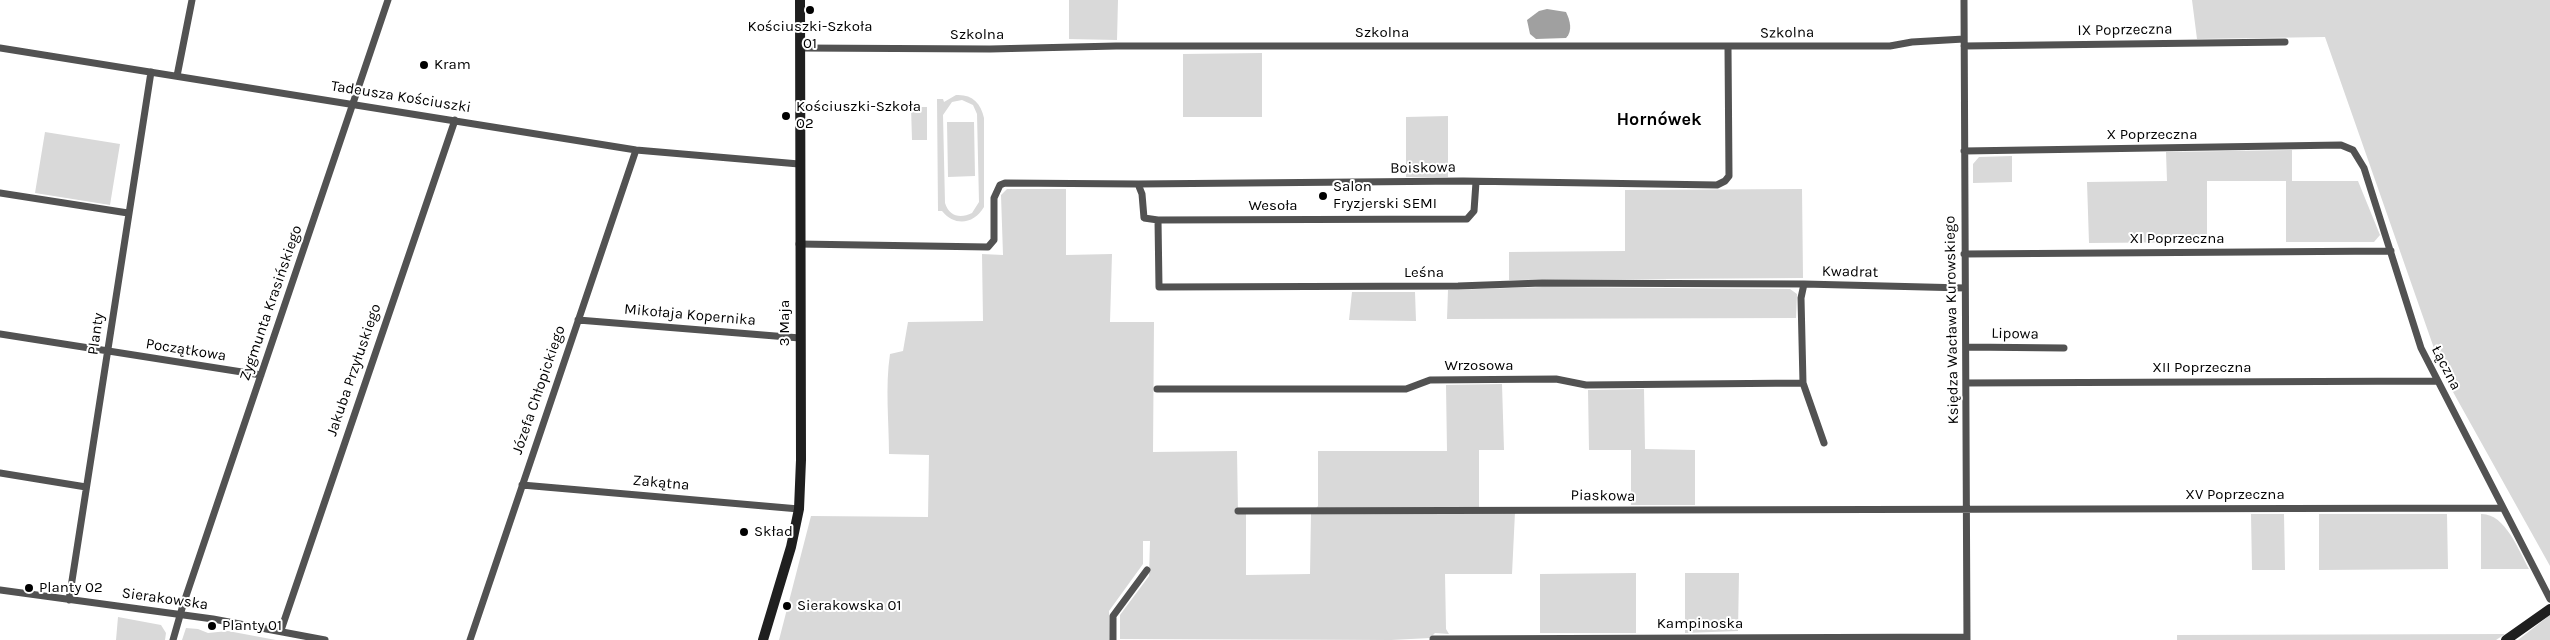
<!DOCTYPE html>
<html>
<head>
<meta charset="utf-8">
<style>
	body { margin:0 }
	canvas { display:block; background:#fff }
</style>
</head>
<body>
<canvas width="2550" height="640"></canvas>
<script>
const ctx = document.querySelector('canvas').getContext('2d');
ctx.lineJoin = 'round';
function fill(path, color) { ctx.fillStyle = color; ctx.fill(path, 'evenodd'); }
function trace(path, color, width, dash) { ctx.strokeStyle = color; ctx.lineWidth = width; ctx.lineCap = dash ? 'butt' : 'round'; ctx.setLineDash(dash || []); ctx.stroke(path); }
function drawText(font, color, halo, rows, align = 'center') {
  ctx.font = font + ' Karla,sans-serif'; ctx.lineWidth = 4; ctx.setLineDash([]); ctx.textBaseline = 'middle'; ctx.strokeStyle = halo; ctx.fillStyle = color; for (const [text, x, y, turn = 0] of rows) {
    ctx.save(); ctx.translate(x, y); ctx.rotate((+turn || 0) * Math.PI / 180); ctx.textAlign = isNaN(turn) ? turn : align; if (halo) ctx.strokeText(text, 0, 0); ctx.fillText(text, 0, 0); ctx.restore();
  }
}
fill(new Path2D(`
	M1069 0H1118L1117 40 1069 39Z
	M2192 0H2550V566L2443 374 2325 37 2197 39Z
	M1262 53V117H1183V54Z
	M956 95C972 94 981 103 984 118V207C974 224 955 227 942 211H938L937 99H943L944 102ZM962 100 973 105 977 114 979 202 972 213C960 219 949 216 945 203L943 115 952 102Z
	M911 107H927V140H912Z
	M1448 116V177H1406V117Z
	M947 122H974L975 176 948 177Z
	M45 132 120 144 110 205 35 193Z
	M2292 150V181H2358L2380 235 2374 242H2286V181H2207V242L2089 243 2087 182 2167 181 2166 152Z
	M2012 156V182L1973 183V164L1979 157Z
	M1007 189H1066V255L1112 254 1110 322H1154L1153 452 1237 451 1238 513 1246 514V575L1310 574 1311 514 1318 506V451H1447L1446 385 1502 384 1504 450H1479V513L1515 512 1512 574H1445L1446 629 1449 634 1435 633 1430 638 1391 640 1120 639V615L1149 576 1150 541H1143V564L1109 611 1110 640H779L811 516 928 517 929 455 889 454C889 421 885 387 890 354L903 351 908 322 983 321 982 254 1003 255 1001 195Z
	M1802 189 1803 278 1509 280V252L1625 251V190Z
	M1543 287 1790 289 1797 294 1796 318 1447 319 1448 290Z
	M1352 292H1415L1416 321 1349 320Z
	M1644 389 1645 449 1695 450V505H1631V450H1589L1588 390Z
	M2251 514H2284L2285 570H2252Z
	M2319 514H2447L2448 569 2319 570Z
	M2481 514C2505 513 2519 551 2529 569H2481Z
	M1636 573V633H1540V574Z
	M1685 573H1739L1738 631 1685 633Z
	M2550 615V640H2518Z
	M118 617 161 625 166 633 165 640H116Z
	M186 628 198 629 208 633 228 631 276 640H182Z
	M2505 634 2496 640H2177V635Z`), '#d9d9d9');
fill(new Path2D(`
	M1547 9 1566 12C1570 20 1573 31 1566 38L1536 39 1530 34 1527 20 1539 11Z`), '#a0a0a0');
trace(new Path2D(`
	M1964 0 1967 640
	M1964 46 2285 42
	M0 48 636 150 799 164
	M800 48 990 49 1116 46H1890L1912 42 1964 39
	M177 76 192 0
	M1964 151 2341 145 2353 150 2364 168 2421 348 2550 599
	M1138 184 1142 194 1144 218 1158 220 1159 287 1458 286 1542 283 1804 284
	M0 193 128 213
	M1158 220 1467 219 1474 211 1476 182
	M799 244 988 247 994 240V198L1000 185 1005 183 1138 184 1463 181 1717 185 1725 181 1729 176 1728 48
	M1964 254 2391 251
	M578 320 800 338
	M0 334 261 375
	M1966 347 2064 348
	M1966 383 2437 381
	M1157 389H1406L1430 380 1556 379 1586 385 1803 383
	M1824 443 1803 383 1801 298 1804 284 1965 288
	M0 473 86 487
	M522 485 799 509
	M1238 511 2502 508
	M0 590 213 619 325 640
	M69 600 151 72
	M281 630 455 120
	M1433 639 1967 637
	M173 640 183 605 388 0
	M470 640 636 150
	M1113 640V616L1147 570`), '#525252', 7);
trace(new Path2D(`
	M763 640 791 547 799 509 801 460 800 0
	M2506 640 2550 609`), '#1f1f1f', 10);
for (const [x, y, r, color] of [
	[810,10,5,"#000"],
	[424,65,5,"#000"],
	[786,116,5,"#000"],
	[1323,196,5,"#000"],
	[744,532,5,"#000"],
	[29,588,5,"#000"],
	[787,606,5,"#000"],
	[212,626,5,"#000"]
]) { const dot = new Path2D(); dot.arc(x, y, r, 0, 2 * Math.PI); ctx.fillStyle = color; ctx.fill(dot); trace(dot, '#fff', 2); }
drawText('15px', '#000', '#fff', [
	["Kościuszki-Szkoła",810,27,"center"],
	["01",810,44,"center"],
	["Kram",434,65],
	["Kościuszki-Szkoła",796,107],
	["02",796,124],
	["Salon",1333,187],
	["Fryzjerski SEMI",1333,204],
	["Skład",754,532],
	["Planty 02",39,588],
	["Sierakowska 01",797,606],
	["Planty 01",222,626]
], 'left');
drawText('15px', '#000', '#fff', [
	["IX Poprzeczna",2125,30,-1],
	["Szkolna",1382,33],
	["Szkolna",1787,33,-1],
	["Szkolna",977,35],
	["Tadeusza Kościuszki",401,97,9],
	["X Poprzeczna",2152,135],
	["Boiskowa",1423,168,-1],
	["Wesoła",1273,206],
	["XI Poprzeczna",2177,239],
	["Kwadrat",1850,272,1],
	["Leśna",1424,273],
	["Zygmunta Krasińskiego",271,303,-71],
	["Mikołaja Kopernika",690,315,5],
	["Księdza Wacława Kurowskiego",1952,320,-91],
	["3 Maja",785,323,-90],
	["Planty",96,334,-82],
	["Lipowa",2015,334,1],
	["Początkowa",186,350,9],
	["Wrzosowa",1479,366],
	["XII Poprzeczna",2202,368],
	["Łączna",2446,368,63],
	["Jakuba Przyłuskiego",354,370,-71],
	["Józefa Chłopickiego",539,390,-71],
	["Zakątna",661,483,5],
	["XV Poprzeczna",2235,495],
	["Piaskowa",1603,496,1],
	["Sierakowska",165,599,8],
	["Kampinoska",1700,624]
]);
drawText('bold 18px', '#000', '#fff', [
	["Hornówek",1659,120]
]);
</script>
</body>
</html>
